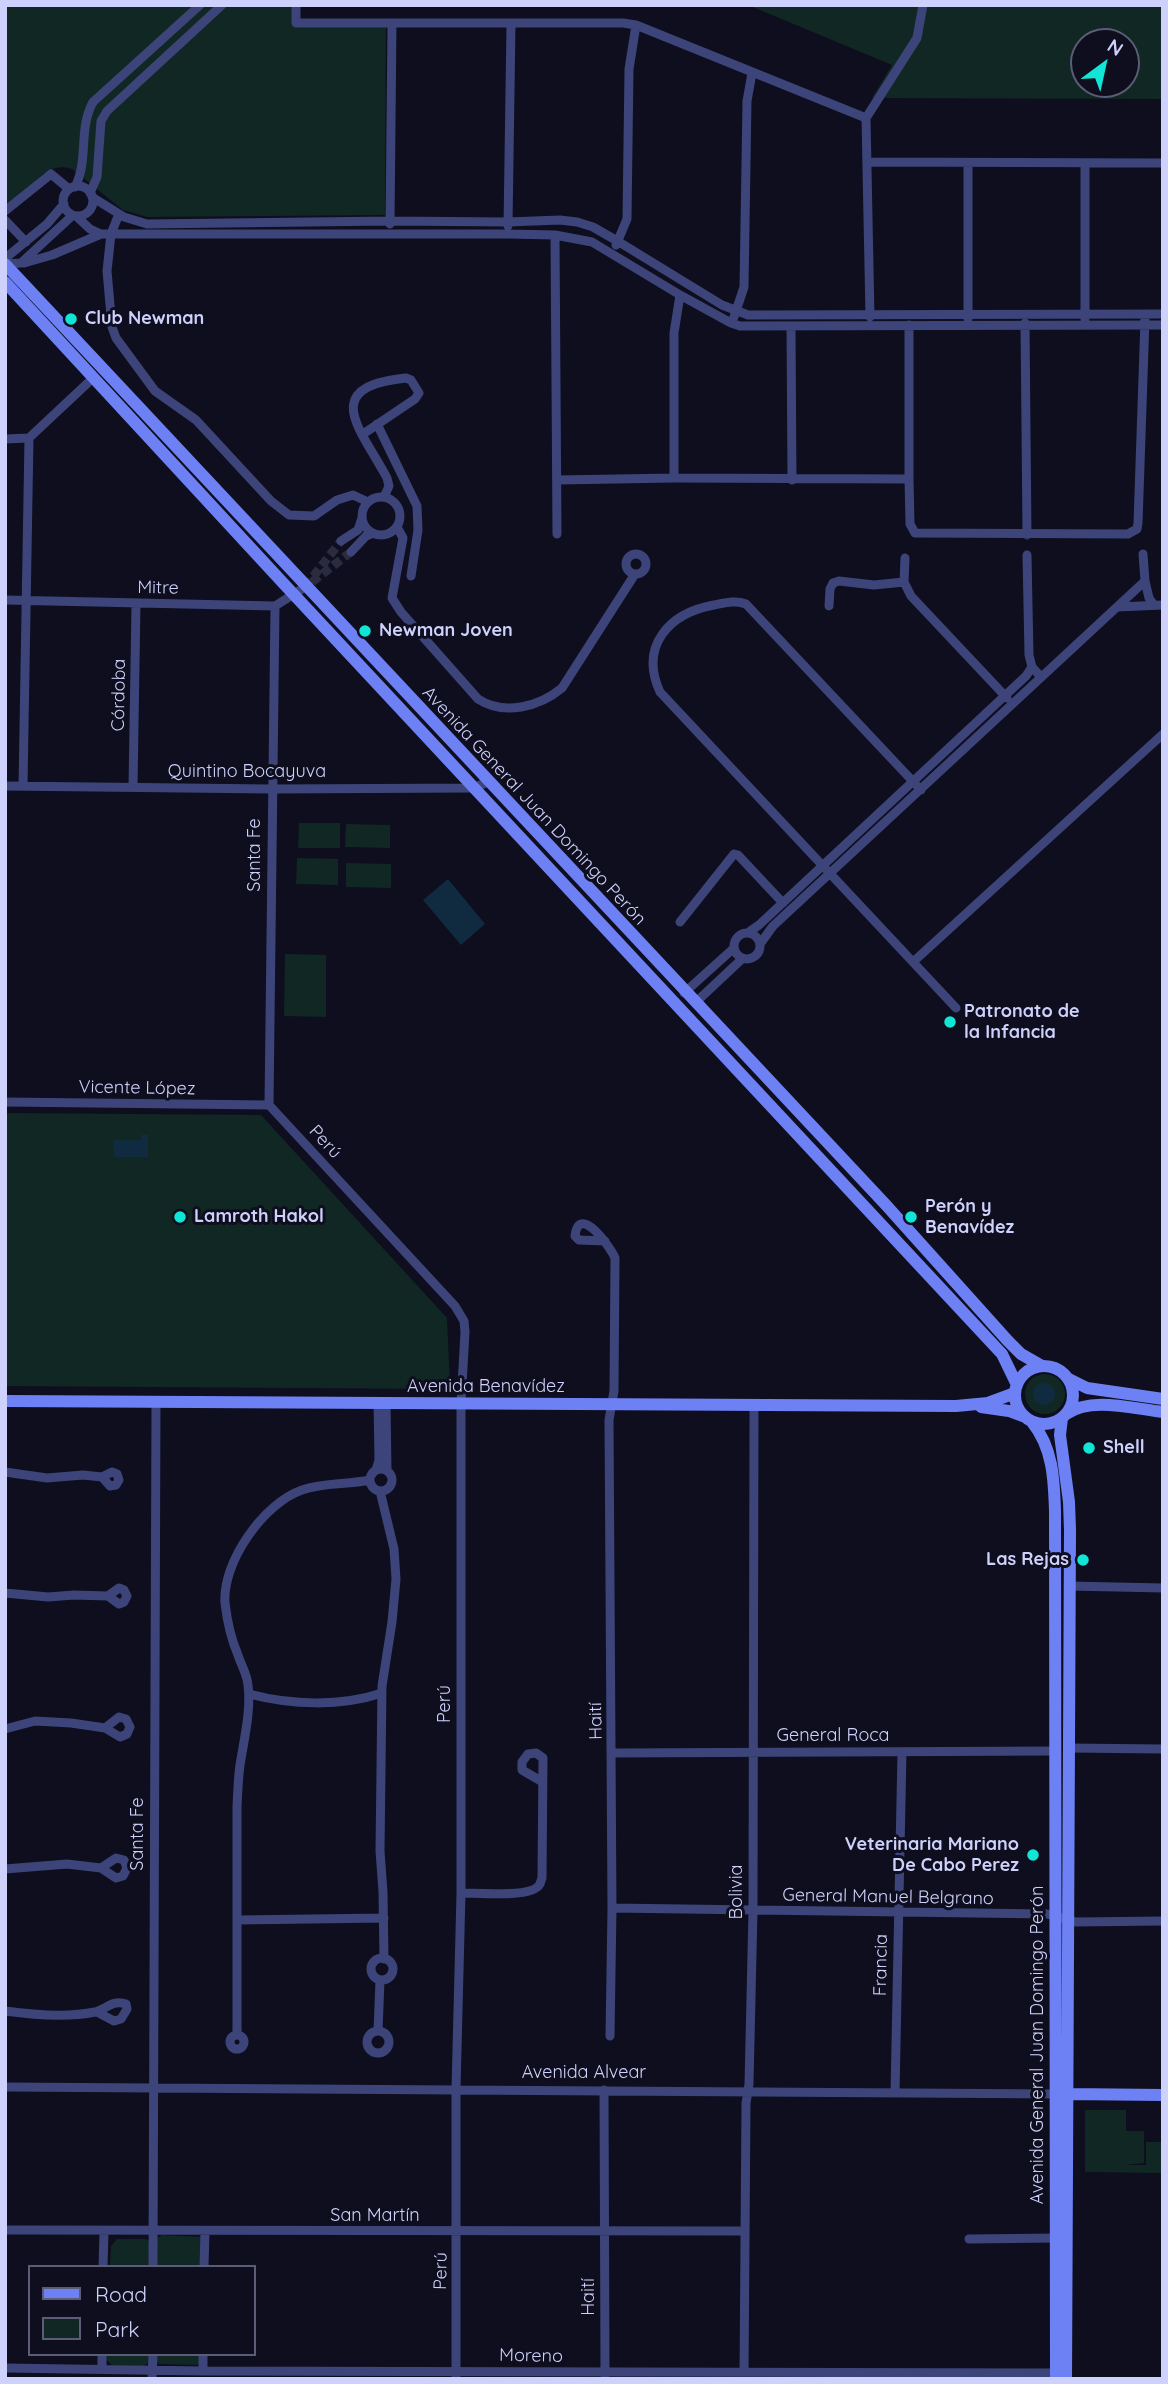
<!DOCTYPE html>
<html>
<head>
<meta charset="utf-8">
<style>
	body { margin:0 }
	#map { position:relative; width:1168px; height:2384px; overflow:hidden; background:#0e0e1e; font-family:Quicksand,sans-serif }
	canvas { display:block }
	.frame { position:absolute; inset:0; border:7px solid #ced1fb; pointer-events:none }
	.legend { position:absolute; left:28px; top:2265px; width:228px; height:91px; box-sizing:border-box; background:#0e0e1e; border:2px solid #5b5c76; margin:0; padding:9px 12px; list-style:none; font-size:21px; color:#ced1fb }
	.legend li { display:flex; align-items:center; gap:14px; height:35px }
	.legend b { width:35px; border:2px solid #5b5c76 }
	.north { position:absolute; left:1070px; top:28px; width:70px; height:70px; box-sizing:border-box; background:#0e0e1e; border:2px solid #5b5c76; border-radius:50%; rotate:33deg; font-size:19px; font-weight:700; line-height:28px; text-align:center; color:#ced1fb }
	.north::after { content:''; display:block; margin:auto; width:24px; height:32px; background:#11e5d5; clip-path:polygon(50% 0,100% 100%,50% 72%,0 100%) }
</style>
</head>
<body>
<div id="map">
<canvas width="1168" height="2384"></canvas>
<div class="frame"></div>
<ul class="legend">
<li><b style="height:9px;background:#6d81f4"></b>Road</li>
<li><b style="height:19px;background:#112723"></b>Park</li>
</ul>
<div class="north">N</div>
</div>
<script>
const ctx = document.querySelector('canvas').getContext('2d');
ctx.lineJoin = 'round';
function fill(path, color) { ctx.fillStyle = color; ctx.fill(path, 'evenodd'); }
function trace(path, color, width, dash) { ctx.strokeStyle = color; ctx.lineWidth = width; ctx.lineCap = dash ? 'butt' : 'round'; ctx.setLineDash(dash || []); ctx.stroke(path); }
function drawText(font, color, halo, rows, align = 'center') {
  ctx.font = font + ' Quicksand,sans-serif'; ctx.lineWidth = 6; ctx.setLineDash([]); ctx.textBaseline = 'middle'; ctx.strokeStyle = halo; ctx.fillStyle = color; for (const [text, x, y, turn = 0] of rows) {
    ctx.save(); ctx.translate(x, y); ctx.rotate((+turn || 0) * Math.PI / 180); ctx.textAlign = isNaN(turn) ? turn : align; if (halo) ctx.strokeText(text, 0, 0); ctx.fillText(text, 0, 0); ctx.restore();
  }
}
fill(new Path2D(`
	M5 5H292L293 27 386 26 385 215 147 217 123 210 72 169C44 159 27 196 5 206Z
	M748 5H1163V99L872 98 892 65ZM1084 42H1126V84H1084Z
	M299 823H340V848H298Z
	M346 824 390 825V848L345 847Z
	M297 858 338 859V885L296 884Z
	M346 863 391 864V888L346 887Z
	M285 954 326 955V1017L284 1016Z
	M5 1113 261 1115 447 1318 450 1385 440 1389 5 1386Z
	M1025 1394a20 20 0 1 1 40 0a20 20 0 1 1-40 0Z
	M1085 2110H1126V2131H1144V2163L1126 2165H1146V2142H1163V2173L1085 2172Z
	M162 2235 202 2237 203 2267H156V2239Z
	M117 2239H145L149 2241 150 2267H110L111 2246Z
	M106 2354H149V2362L144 2366 112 2365 106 2359Z
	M155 2354H201L200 2363 197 2365 160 2364 156 2363Z`), '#112723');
fill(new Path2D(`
	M448 879 485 924 461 945 423 900Z
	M141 1135H148V1157H114L113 1140H141Z
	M1033 1394a11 11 0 1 1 22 0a11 11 0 1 1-22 0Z`), '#102b3f');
trace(new Path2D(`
	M312 582 351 552
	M305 587 341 541`), '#2b2b3f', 9, [9, 4.5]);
trace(new Path2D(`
	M296 5V23H623L636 25 866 118
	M868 162 1163 163
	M968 163V319
	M1085 163V319
	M63 201a15 15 0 1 1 30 0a15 15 0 1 1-30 0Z
	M75 187C89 160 78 129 93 102L200 5
	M90 193 97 177 101 121 107 111 222 5
	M92 197 124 217 147 224 390 221 508 222 560 220 577 222 593 227 619 242 722 305 748 315 1163 314
	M5 211 51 174 69 189
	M119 214 111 234 107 271 112 327 116 338 155 391 196 420 271 501 289 515 314 516 337 500 353 495 368 502
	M76 216 90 229 101 234H509L555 235 592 242 680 295 731 323 740 326 1163 325
	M5 220 26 242
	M390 224 392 23
	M508 226 511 24
	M555 235 557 534
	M616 245 627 219 629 69 636 25
	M5 262 8 256 47 224 64 204
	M24 263 52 255 101 234
	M5 264 21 263 73 215
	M734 317 744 287 747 101 752 73
	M870 317 866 118 917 38 923 5
	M1025 323 1027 535
	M909 325V479L910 524 915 533 1128 534 1137 529 1138 523 1145 319
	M791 326 792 480
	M377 424 417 506 418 530 411 576
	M363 434 415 399 419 393 411 380 406 378C318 387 361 429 387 478L389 486 384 497
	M5 439 29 438 93 378
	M674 478V333L680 295
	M557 480 674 478 909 479
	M362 516a19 19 0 1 1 38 0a19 19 0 1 1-38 0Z
	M397 527 403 538 392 598 401 612 478 699C504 716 539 707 562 688L635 574
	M341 541 358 530 362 518
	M351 552 366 536 373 533
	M626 564a10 10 0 1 1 20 0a10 10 0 1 1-20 0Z
	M1027 555 1029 655 1032 667 1041 677
	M905 558 904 582 911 596 1007 698
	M1145 581 1149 598 1154 605
	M5 600 275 606 305 587
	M829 606 830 589 833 583 839 581 874 585 904 582
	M1117 607 1163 605
	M5 786 271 789 473 788 488 782
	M23 786 29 438
	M133 787 136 604
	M921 790 746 604C736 600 725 603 714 605 669 613 639 646 660 692L956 1008
	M680 922 734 854 738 855 783 903
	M749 932 759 925 1026 676 1032 667
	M734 946a13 13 0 1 1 26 0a13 13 0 1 1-26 0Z
	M760 944 773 926 1145 581 1143 554
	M913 962 1163 734
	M684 993 734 948
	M695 1003 743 958
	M5 1102 269 1105
	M269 1105 455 1306 464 1321 465 1332 461 1403V1893L456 2089V2379
	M269 1105 275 606
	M605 1241 579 1240 575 1236C579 1202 611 1248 615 1258L614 1391 609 1420 612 1908 610 2036
	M386 1403 387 1471
	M370 1480a11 11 0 1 1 22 0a11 11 0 1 1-22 0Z
	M376 1470 379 1460 378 1403
	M5 1472 47 1478 83 1475 102 1477 112 1472 117 1474 119 1480 116 1485 110 1486 102 1477
	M380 1491 394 1549 396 1579 392 1622 382 1686 380 1851 383 1892 384 1959
	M1069 1586 1163 1588
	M5 1593 48 1597 74 1595 108 1596 119 1604 124 1602 127 1596 124 1590 119 1588 108 1596
	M249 1694C291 1705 340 1707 382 1693
	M5 1729 35 1721 71 1723 105 1728 120 1737 127 1734 130 1727 126 1719 119 1717 105 1728
	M1068 1748 1163 1749
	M612 1753 1055 1751
	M5 1869 67 1864 101 1868 116 1878 123 1876 127 1868 124 1860 116 1858 101 1868
	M461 1893C477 1893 524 1897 536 1888 541 1885 540 1883 542 1878L543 1758 536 1753 528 1754 522 1762V1770L541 1781
	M612 1908 1047 1914 1076 1922 1163 1921
	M237 1920 384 1918
	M371 1969a11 11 0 1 1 22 0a11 11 0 1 1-22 0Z
	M5 2011C34 2015 66 2018 95 2012 107 2009 113 1999 126 2004L127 2009 121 2019 114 2021 97 2012
	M378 2031 380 1980
	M367 2042a11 11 0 1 1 22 0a11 11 0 1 1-22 0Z
	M230 2042a7 7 0 1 1 14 0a7 7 0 1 1-14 0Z
	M237 2035V1806C238 1791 238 1774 241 1759 245 1735 251 1709 248 1685 247 1674 241 1665 238 1655 231 1639 227 1620 225 1603 222 1562 264 1503 302 1490 324 1482 347 1485 370 1480
	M5 2087 1060 2094
	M604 2090 605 2375
	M895 2093 902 1752
	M5 2230 744 2231
	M969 2239 1056 2238
	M103 2267 104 2231
	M153 2267 156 1401
	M204 2267 205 2231
	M5 2368 203 2371 1056 2373
	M102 2368V2354
	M203 2371V2354
	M744 2376 746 2103 749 2084 753 1911 754 1405
	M152 2379 153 2354`), '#3c447a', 9);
trace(new Path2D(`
	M5 264 886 1205 1008 1341 1021 1354 1042 1366
	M5 282 284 584 1002 1354 1017 1385
	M1015 1395a29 29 0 1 1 58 0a29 29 0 1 1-58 0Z
	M1069 1379 1087 1388 1163 1399
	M5 1401 956 1406 988 1403 1015 1393
	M981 1407 1009 1411 1025 1417
	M1066 1414C1092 1396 1133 1409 1163 1412
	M1062 1418 1060 1435 1069 1502 1070 1530 1066 2379
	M1032 1422C1053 1448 1054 1479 1055 1511L1056 2379
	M1067 2094 1163 2095`), '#6d81f4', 12);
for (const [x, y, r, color] of [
	[71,319,7,"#11e5d5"],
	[365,631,7,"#11e5d5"],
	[950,1022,7,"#11e5d5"],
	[180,1217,7,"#11e5d5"],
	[911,1217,7,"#11e5d5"],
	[1089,1448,7,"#11e5d5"],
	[1083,1560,7,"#11e5d5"],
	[1033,1855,7,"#11e5d5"]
]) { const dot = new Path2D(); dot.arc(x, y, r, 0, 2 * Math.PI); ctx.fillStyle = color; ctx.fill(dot); trace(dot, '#0e0e1e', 2.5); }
drawText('bold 18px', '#ced1fb', '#0e0e1e', [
	["Club Newman",85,319],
	["Newman Joven",379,631],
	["Patronato de",964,1012],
	["la Infancia",964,1033],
	["Perón y",925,1207],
	["Benavídez",925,1228],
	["Lamroth Hakol",194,1217],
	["Shell",1103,1448],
	["Las Rejas",1069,1560,"right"],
	["Veterinaria Mariano",1019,1845,"right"],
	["De Cabo Perez",1019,1866,"right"]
], 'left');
drawText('18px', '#ced1fb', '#0e0e1e', [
	["Mitre",158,588,1],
	["Córdoba",119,695,-89],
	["Quintino Bocayuva",247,772],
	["Avenida General Juan Domingo Perón",534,806,47],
	["Santa Fe",255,855,-90],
	["Vicente López",137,1088,1],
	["Perú",325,1142,47],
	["Avenida Benavídez",486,1387],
	["Perú",445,1704,-90],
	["Haití",596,1721,-91],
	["General Roca",833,1736],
	["Santa Fe",138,1834,-90],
	["Bolivia",737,1892,-90],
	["General Manuel Belgrano",888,1897,1],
	["Francia",881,1965,-89],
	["Avenida General Juan Domingo Perón",1038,2045,-90],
	["Avenida Alvear",584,2073],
	["San Martín",375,2216],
	["Perú",441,2271,-89],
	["Haití",589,2297,-90],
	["Moreno",531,2356,1]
]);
</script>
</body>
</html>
